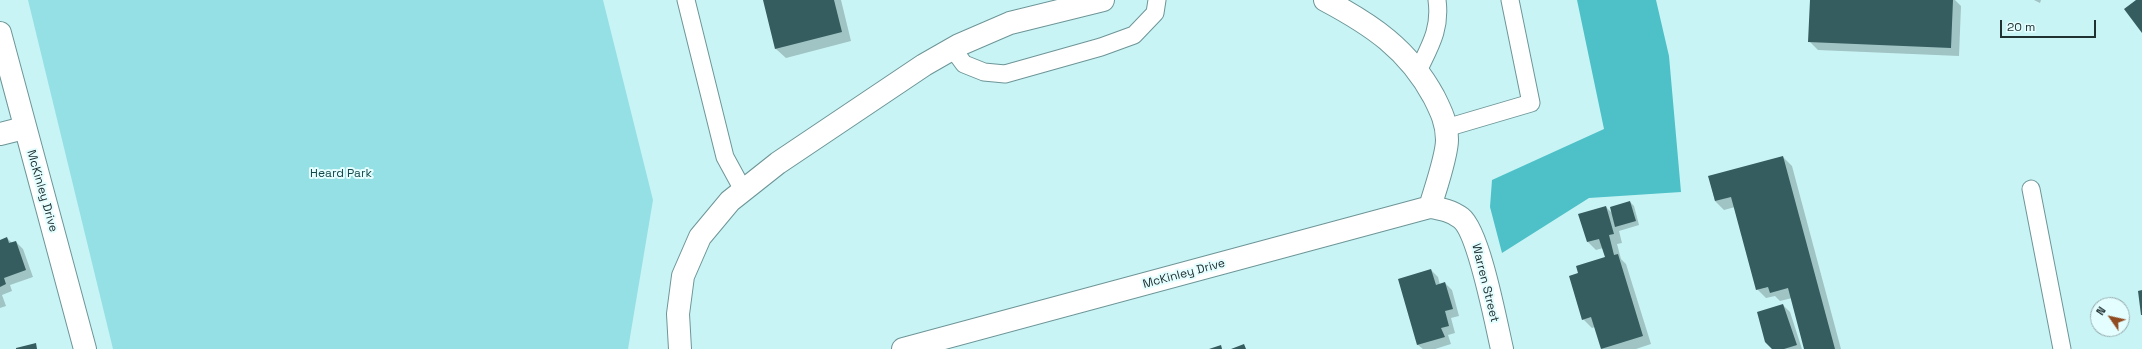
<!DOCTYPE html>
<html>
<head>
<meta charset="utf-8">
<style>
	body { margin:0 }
	#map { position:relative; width:2142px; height:349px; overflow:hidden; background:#c9f4f6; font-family:"Space Grotesk",sans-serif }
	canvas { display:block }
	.north { position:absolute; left:2090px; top:297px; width:40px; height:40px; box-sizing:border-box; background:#e4fdfe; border:1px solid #96abac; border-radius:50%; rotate:304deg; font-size:11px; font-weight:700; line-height:16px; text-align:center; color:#203132 }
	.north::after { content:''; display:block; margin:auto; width:14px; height:18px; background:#904c20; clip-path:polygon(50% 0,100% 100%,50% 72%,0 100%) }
	.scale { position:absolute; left:2000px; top:20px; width:96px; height:18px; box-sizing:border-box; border:2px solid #203132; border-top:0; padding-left:5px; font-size:12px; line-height:14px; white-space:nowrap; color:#203132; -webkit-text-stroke:3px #e4fdfe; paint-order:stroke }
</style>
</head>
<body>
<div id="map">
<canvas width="2142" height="349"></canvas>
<div class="north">N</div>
<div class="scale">20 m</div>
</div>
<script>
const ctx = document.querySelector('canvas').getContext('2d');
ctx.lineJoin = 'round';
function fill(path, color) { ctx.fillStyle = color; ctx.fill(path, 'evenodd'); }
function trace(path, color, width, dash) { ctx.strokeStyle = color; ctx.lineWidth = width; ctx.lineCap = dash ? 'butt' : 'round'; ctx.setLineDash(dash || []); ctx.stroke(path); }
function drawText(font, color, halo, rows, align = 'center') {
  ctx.font = font + ' "Space Grotesk",sans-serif'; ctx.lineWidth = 4; ctx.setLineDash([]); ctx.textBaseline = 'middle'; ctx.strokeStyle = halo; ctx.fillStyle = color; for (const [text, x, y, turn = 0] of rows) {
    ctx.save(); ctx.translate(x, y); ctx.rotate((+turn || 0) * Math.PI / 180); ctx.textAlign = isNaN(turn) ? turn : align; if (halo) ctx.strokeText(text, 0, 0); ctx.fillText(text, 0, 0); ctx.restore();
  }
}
fill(new Path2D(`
	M28 0H603L653 200 628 349H113Z`), '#95e0e4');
fill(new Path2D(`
	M1577 0H1656L1669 56 1681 192 1589 198 1502 253 1490 207 1492 180 1604 129Z`), '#4dc1c7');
fill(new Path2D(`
	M764 0H841L851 41 786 58 776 49Z
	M1811 0H1955L1961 6 1959 56 1818 50 1809 41Z
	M2034 0H2041L2040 3Z
	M1783 157 1792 166 1841 349H1805L1792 298 1780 301 1775 296 1766 298 1757 289 1735 207 1724 210 1715 201 1709 177Z
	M1630 202 1634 206 1639 225 1619 231 1622 243 1617 244 1621 259 1626 264 1651 344 1636 349H1602L1595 327 1592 328 1583 319 1579 274 1606 258 1603 248 1596 250 1587 241 1606 207 1613 214Z
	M7 238 12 243 16 242 23 249 33 277 10 285 12 291 2 295 6 306 0 308V241Z
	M1431 270 1438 277 1440 285 1445 283 1452 290 1459 316 1451 318 1455 333 1448 335 1451 344 1435 349H1423L1418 345 1400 279Z
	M1783 305 1790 312 1802 349H1774Z`), '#0003');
fill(new Path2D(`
	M763 0H834L842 32 775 49Z
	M1810 0H1953L1951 48 1808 42Z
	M2136 0H2142V33L2124 9Z
	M1783 156 1835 349H1804L1788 288 1770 293 1768 287 1756 290 1731 197 1715 201 1708 176Z
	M1630 201 1636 221 1615 227 1610 207Z
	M1606 206 1614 234 1609 235 1614 255 1618 254 1643 336 1601 349 1591 317 1582 320 1569 276 1578 273 1576 266 1605 257 1599 239 1587 242 1578 214Z
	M7 237 9 243 16 241 26 270 4 278 6 284 0 287V240Z
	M1431 269 1436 285 1445 282 1453 309 1445 311 1449 326 1441 328 1445 337 1417 345 1398 279Z
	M2142 290V315H2141L2138 291Z
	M1783 304 1797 345 1784 349H1772L1765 342 1757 312Z
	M36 343 37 349H16V348Z
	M1244 344 1246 349H1231Z
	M1221 345 1222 349H1209Z`), '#355c5e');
const lane = new Path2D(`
	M686 0 725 157 743 190
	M953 49 964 64 984 72 1005 74 1101 47 1134 35 1155 13 1157 0
	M1418 71C1430 46 1441 29 1437 0
	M1446 128 1531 103 1510 0
	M2031 189 2062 349`);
const street = new Path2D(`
	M1325 0C1372 25 1408 49 1434 97 1441 111 1447 123 1447 140 1447 156 1435 190 1430 207
	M0 33 85 349
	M0 134 24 128
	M680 349 678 314 683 276 700 237 730 201 778 163 924 65 959 45 1010 23 1103 0
	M903 349 1430 207C1442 209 1452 211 1461 218 1479 232 1496 323 1502 349`);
trace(lane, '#6d9597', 19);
trace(street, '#6d9597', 24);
trace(lane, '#fff', 17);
trace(street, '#fff', 22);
drawText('12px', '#15484b', '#e4fdfe', [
	["Heard Park",341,174]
]);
drawText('12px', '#203132', '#e4fdfe', [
	["McKinley Drive",42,191,74],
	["McKinley Drive",1184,274,-15],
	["Warren Street",1485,283,76]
]);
</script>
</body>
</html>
